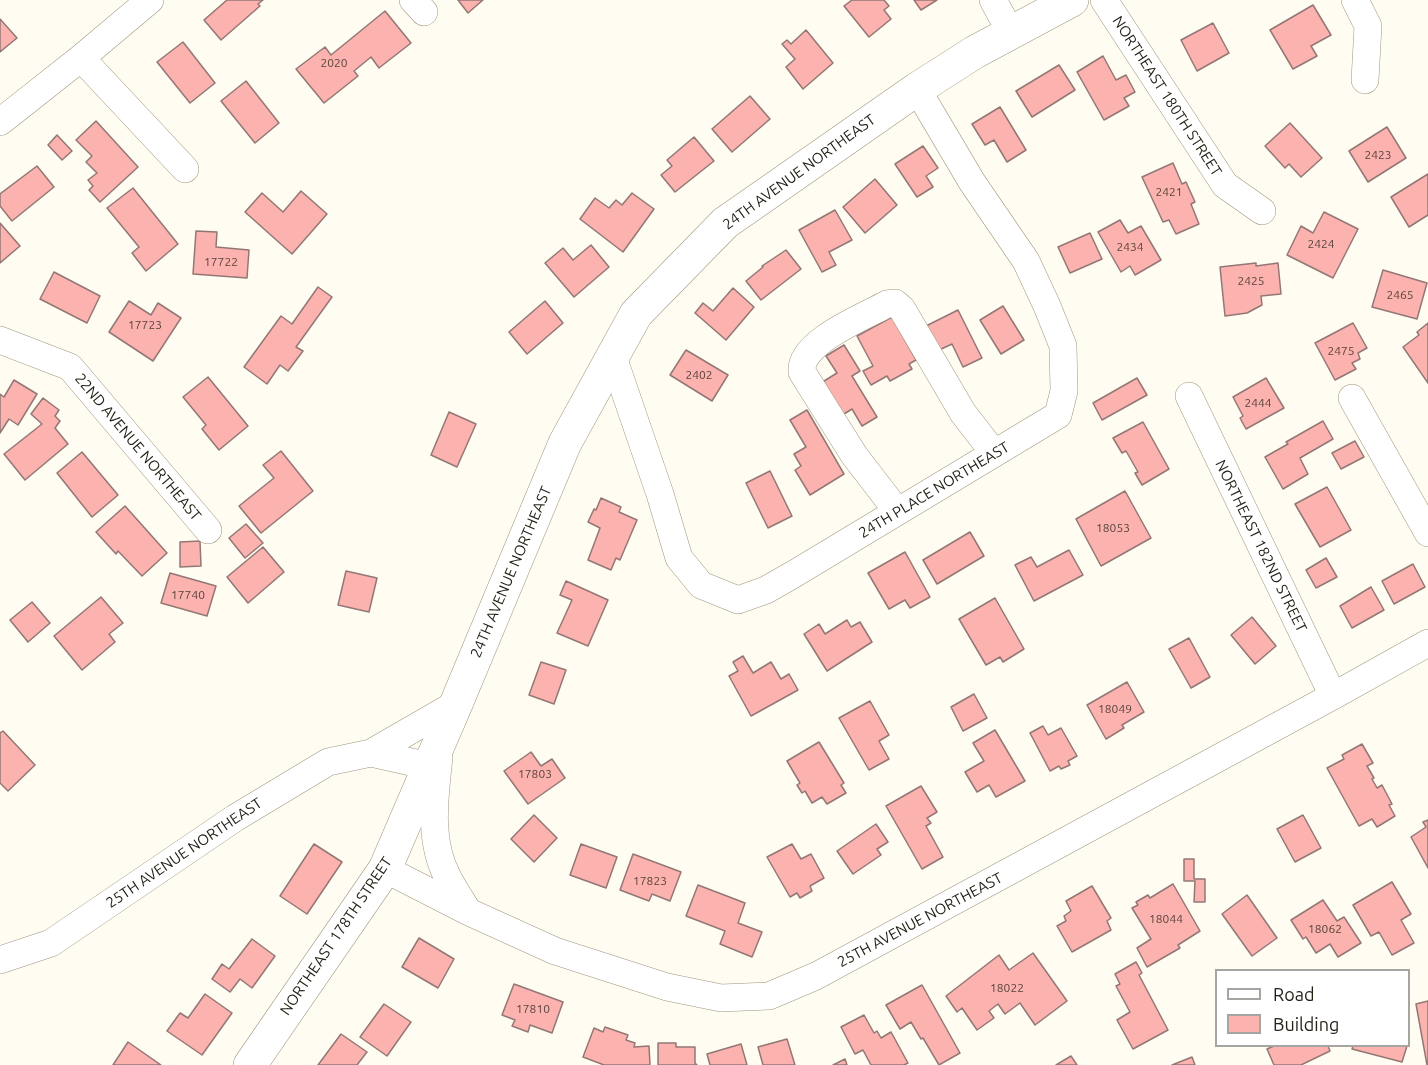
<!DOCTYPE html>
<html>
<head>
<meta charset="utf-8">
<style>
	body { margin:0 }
	#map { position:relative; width:1428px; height:1065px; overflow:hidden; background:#fffcf1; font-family:Ubuntu,sans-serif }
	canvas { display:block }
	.legend { position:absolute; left:1215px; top:969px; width:195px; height:78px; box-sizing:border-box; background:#fff; border:2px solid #a7a5a1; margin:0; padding:8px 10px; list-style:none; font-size:18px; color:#221f15 }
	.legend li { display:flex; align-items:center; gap:12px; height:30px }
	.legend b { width:30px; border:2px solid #a7a5a1 }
</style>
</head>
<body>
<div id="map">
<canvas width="1428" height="1065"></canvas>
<ul class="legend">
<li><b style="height:8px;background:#fff"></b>Road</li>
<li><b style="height:16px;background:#fcb2ae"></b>Building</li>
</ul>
</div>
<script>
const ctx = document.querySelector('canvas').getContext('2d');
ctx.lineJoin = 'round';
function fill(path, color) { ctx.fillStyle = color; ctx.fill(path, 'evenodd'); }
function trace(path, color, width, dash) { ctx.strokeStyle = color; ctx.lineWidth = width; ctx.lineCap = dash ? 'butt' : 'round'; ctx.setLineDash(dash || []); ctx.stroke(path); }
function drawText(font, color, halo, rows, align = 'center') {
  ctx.font = font + ' Ubuntu,sans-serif'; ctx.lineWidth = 4.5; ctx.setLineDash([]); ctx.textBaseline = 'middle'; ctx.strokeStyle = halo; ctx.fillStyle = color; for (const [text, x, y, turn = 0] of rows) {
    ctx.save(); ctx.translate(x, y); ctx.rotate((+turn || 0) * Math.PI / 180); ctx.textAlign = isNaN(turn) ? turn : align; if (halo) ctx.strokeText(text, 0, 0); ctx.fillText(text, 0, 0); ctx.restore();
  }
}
const building = new Path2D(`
	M227 0H263L258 4 260 6 221 40 204 20Z
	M458 0H483L468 13Z
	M852 0H884L889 6 884 10 891 19 869 37 844 6Z
	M914 0H937L921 10Z
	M1313 5 1331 35 1311 46 1317 56 1293 69 1270 30Z
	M385 11 411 43 379 68 371 57 354 71 358 76 324 103 296 69 325 47 331 55Z
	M0 19 17 38 0 52Z
	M1213 23 1229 53 1197 71 1181 40Z
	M806 30 833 63 803 89 786 67 795 59 782 44 787 40 791 44Z
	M183 42 215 83 190 103 157 62Z
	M1103 56 1116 80 1126 75 1135 92 1124 98 1129 106 1104 120 1077 72Z
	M1059 65 1075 90 1032 117 1016 91Z
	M246 81 279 123 255 143 221 101Z
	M750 96 770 119 732 152 712 129Z
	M1000 107 1026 150 1007 162 994 140 985 145 972 124Z
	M96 121 138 167 100 202 89 190 93 186 88 180 97 173 86 162 92 156 76 140Z
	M1290 123 1322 158 1301 177 1289 164 1285 168 1265 146Z
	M1387 127 1406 158 1368 182 1349 151Z
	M57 135 72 151 62 160 48 145Z
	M694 137 714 161 675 192 661 175 672 166 667 160Z
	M923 146 938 168 926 176 933 187 917 197 895 164Z
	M1173 163 1182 184 1186 182 1195 202 1191 204 1199 224 1176 234 1169 220 1163 222 1142 177Z
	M37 166 54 187 12 221 0 206V194Z
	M1428 174V215L1409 227 1391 197Z
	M875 179 897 205 865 233 843 207Z
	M133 188 178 244 146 271 132 253 139 247 107 208Z
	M301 191 327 214 292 254 245 212 262 193 283 212Z
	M632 193 654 209 623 252 580 219 595 198 609 208 616 200 622 205Z
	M835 210 852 240 829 252 836 265 822 272 799 230Z
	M1324 212 1358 229 1333 278 1287 255 1301 226 1313 233Z
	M1120 220 1128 233 1141 226 1161 260 1135 275 1130 266 1121 272 1098 232Z
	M0 223 20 246 0 263Z
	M196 231 217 232 216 247 249 250 247 278 193 274Z
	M1090 233 1102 259 1070 273 1058 247Z
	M591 245 609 267 574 297 545 263 563 248 573 260Z
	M786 250 801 269 761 300 746 281 763 267 762 266Z
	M1256 263V266L1278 263 1281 294 1261 296 1262 305 1247 313 1225 316 1220 267Z
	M1383 270 1427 283 1417 319 1372 307Z
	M54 272 100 296 87 323 40 299Z
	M318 287 332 297 296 347 303 351 288 371 280 365 267 384 244 367 281 316 292 324Z
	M733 288 754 307 726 340 695 313 703 303 713 311Z
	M129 301 151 315 158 303 181 318 153 361 109 332Z
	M545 301 563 323 527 354 509 332Z
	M1003 306 1024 340 1001 354 980 320Z
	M958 310 982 358 963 367 952 344 937 351 926 326Z
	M892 317 916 360 909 364 912 369 890 381 887 376 871 385 863 371 873 366 857 336Z
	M1353 323 1367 348 1358 353 1360 359 1352 363 1356 369 1335 380 1315 343Z
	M1428 323V383L1403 347 1419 335 1417 332Z
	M844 345 860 371 852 376 877 417 862 426 852 409 836 419 816 386 837 373 826 356Z
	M686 350 728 375 712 401 670 375Z
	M208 377 248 426 219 450 202 429 206 425 183 397Z
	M1137 378 1147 395 1102 420 1093 403Z
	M1266 378 1284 408 1246 429 1240 418 1243 416 1233 397Z
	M14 380 37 394 18 425 9 419 0 433V394L4 397Z
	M43 398 59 410 55 416 60 421 55 428 68 444 25 480 4 454 42 424 31 414Z
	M807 410 844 474 810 495 795 470 801 466 794 454 806 447 790 420Z
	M449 412 476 424 457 467 431 455Z
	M1323 421 1333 439 1300 458 1308 474 1283 489 1265 457 1288 444 1286 442Z
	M1143 422 1169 469 1142 485 1135 473 1138 472 1126 451 1122 453 1113 438Z
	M1355 441 1364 457 1341 469 1332 453Z
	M281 451 313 491 261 533 239 506 274 478 263 465Z
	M82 452 118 495 92 517 57 473Z
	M770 471 792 516 768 528 746 483Z
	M1327 487 1351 530 1320 547 1295 504Z
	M1125 491 1151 538 1101 566 1076 519Z
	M601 498 621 507 619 512 637 520 620 560 616 558 611 570 588 560 600 528 588 522 594 509 596 510Z
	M125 506 167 553 142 576 118 551 116 554 96 532Z
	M246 524 263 543 245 558 229 538Z
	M970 532 984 556 937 584 923 560Z
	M200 541 201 566 180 567V542Z
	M263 547 284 572 248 603 227 577Z
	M1069 550 1083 575 1034 601 1015 565 1031 557 1037 567Z
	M905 552 930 597 910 608 905 600 889 609 868 573Z
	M1326 558 1337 577 1316 588 1306 570Z
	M1413 564 1425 587 1394 604 1382 581Z
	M346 571 377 578 369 612 338 605Z
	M170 573 216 586 207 616 161 603Z
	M566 581 608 600 588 646 557 633 572 600 560 595Z
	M1371 587 1384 610 1352 628 1340 606Z
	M101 597 123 623 109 634 115 642 82 670 54 636Z
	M995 598 1024 649 1003 662 1000 657 986 665 959 619Z
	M32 602 50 623 28 642 10 620Z
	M1252 617 1276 646 1255 664 1231 635Z
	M847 620 851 627 860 622 872 642 827 671 804 634 819 624 825 634Z
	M1189 638 1210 677 1191 688 1169 649Z
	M743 656 753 673 771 662 781 679 789 674 798 690 751 716 729 676 738 671 733 662Z
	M541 662 566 670 554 704 529 695Z
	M1127 682 1144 712 1122 725 1124 728 1106 739 1087 705Z
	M974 694 987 718 963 731 951 707Z
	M870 701 889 735 879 741 889 759 869 770 839 718Z
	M1043 726 1048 735 1061 728 1077 756 1068 761 1070 765 1061 769 1059 766 1050 771 1030 733Z
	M995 730 1025 781 996 797 989 785 977 792 965 772 984 761 973 743Z
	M3 731 35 765 8 791 0 783V733Z
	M819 742 844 783 841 785 846 793 827 804 822 797 812 803 805 791 802 793 797 785 800 783 787 761Z
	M1362 744 1373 763 1367 766 1374 778 1372 779 1377 788 1382 785 1392 804 1389 805 1395 816 1377 827 1372 819 1359 826 1327 768 1344 759 1342 755Z
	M531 752 541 766 552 759 565 778 528 804 504 771Z
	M921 786 937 812 927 818 931 823 926 826 943 857 922 869 886 806Z
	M534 815 557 838 534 862 511 839Z
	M1303 815 1321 848 1295 862 1277 829Z
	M1428 820V868L1411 837 1426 827 1423 822Z
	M876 824 888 842 877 849 881 855 853 874 837 851Z
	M314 844 342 862 307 914 280 896Z
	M581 844 617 857 606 888 570 875Z
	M792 844 801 859 811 854 824 878 810 886 812 891 800 898 797 893 790 897 767 857Z
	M633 854 681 872 670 901 652 894 649 901 620 890Z
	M1184 859H1194V879H1205V902H1194L1195 881H1184Z
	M1392 882 1411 914 1401 920 1414 943 1392 955 1379 932 1371 936 1353 905Z
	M1173 884 1200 931 1178 945 1180 948 1147 967 1137 948 1151 939 1132 908 1138 905 1136 902 1148 895 1150 898Z
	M698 885 745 903 738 923 762 932 752 957 720 944 725 931 686 916Z
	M1092 886 1111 918 1107 921 1111 930 1072 952 1057 926 1066 921 1064 916 1071 911 1066 901Z
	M1247 895 1277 938 1252 956 1222 914Z
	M1323 900 1337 921 1344 917 1361 943 1338 957 1330 944 1316 953 1306 937 1303 939 1291 920Z
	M419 938 454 959 438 988 402 967Z
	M252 939 275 956 252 988 240 979 230 992 212 979 222 964 229 969Z
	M1033 953 1067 1001 1035 1025 1020 1003 1005 1014 998 1004 989 1011 994 1018 977 1030 962 1008 957 1012 946 996 999 955 1009 970Z
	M1136 962 1142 973 1139 975 1168 1030 1133 1049 1117 1020 1130 1012 1116 986 1120 984 1115 974Z
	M514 984 563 1002 552 1033 530 1025 528 1032 512 1026 515 1020 502 1015Z
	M922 985 960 1053 939 1065 923 1038 921 1039 911 1022 900 1029 886 1005Z
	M205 994 232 1013 202 1055 167 1031 180 1013 188 1018Z
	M1428 1001V1065H1427L1416 1004Z
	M384 1004 411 1022 387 1056 360 1037Z
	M864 1015 874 1033 877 1031 881 1038 891 1032 908 1063 904 1065H871L863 1050 855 1054 841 1027Z
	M605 1027 628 1035 626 1040 635 1043 634 1047 649 1046 650 1065H604L583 1057 594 1028 603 1032Z
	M341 1034 367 1052 357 1065H318Z
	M787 1039 795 1065H763L758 1047Z
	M128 1042 161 1065H113Z
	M658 1043H676V1047H695V1063L697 1065H658Z
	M741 1044 747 1065H710L707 1054Z
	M1274 1046H1328L1330 1051 1301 1065H1274L1267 1049Z
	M1353 1046H1407L1402 1062 1352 1049Z
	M1071 1056 1077 1065H1056Z
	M1192 1057 1195 1065H1172Z
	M845 1059 847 1065H833Z`);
fill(building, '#fcb2ae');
trace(building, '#937775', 1.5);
const minor = new Path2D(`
	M413 0 424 12
	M993 0 1011 33
	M1104 0 1225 185 1262 211
	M1355 0 1368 26 1365 80
	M81 58 185 169
	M0 122 81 58 150 0
	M0 340 70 367 208 530
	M613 357 660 494 679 558 701 585 738 600 766 590 794 574 1058 415 1064 391 1063 346 1047 306 1026 261 972 182 917 89
	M1189 396 1333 696
	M1352 398 1428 533
	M897 511 854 455 802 372C799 342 864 317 887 304L895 303 902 309 963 413 994 453
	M371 753 456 704
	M439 757C435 796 428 839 447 876 453 888 461 900 468 911
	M385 869 469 912 555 951 667 987 721 998 769 996 816 976 1333 696 1428 643
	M0 960 51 943 235 818 328 762 371 753 429 766`);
const major = new Path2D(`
	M250 1065 385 869 456 704 565 443 636 314 725 223 917 89 975 52 1072 0`);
trace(minor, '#9e967e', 28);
trace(major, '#9e967e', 34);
trace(minor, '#fff', 27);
trace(major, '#fff', 33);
drawText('12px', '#58443b', null, [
	["2020",334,63],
	["2423",1378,155],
	["2421",1169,192],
	["2424",1321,244],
	["2434",1130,247],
	["17722",221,262],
	["2425",1251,281],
	["2465",1400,295],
	["17723",145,325],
	["2475",1341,351],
	["2402",699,375],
	["2444",1258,403],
	["18053",1113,528],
	["17740",188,595],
	["18049",1115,709],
	["17803",535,774],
	["17823",650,881],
	["18044",1166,919],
	["18062",1325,929],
	["18022",1007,988],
	["17810",533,1009]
]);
drawText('15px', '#221f15', '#fff', [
	["NORTHEAST 180TH STREET",1167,96,57],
	["24TH AVENUE NORTHEAST",799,172,-36],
	["22ND AVENUE NORTHEAST",138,447,50],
	["24TH PLACE NORTHEAST",934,490,-31],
	["NORTHEAST 182ND STREET",1261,546,64],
	["24TH AVENUE NORTHEAST",511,572,-67],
	["25TH AVENUE NORTHEAST",184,853,-34],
	["25TH AVENUE NORTHEAST",920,920,-28],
	["NORTHEAST 178TH STREET",336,936,-56]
]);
</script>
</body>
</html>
